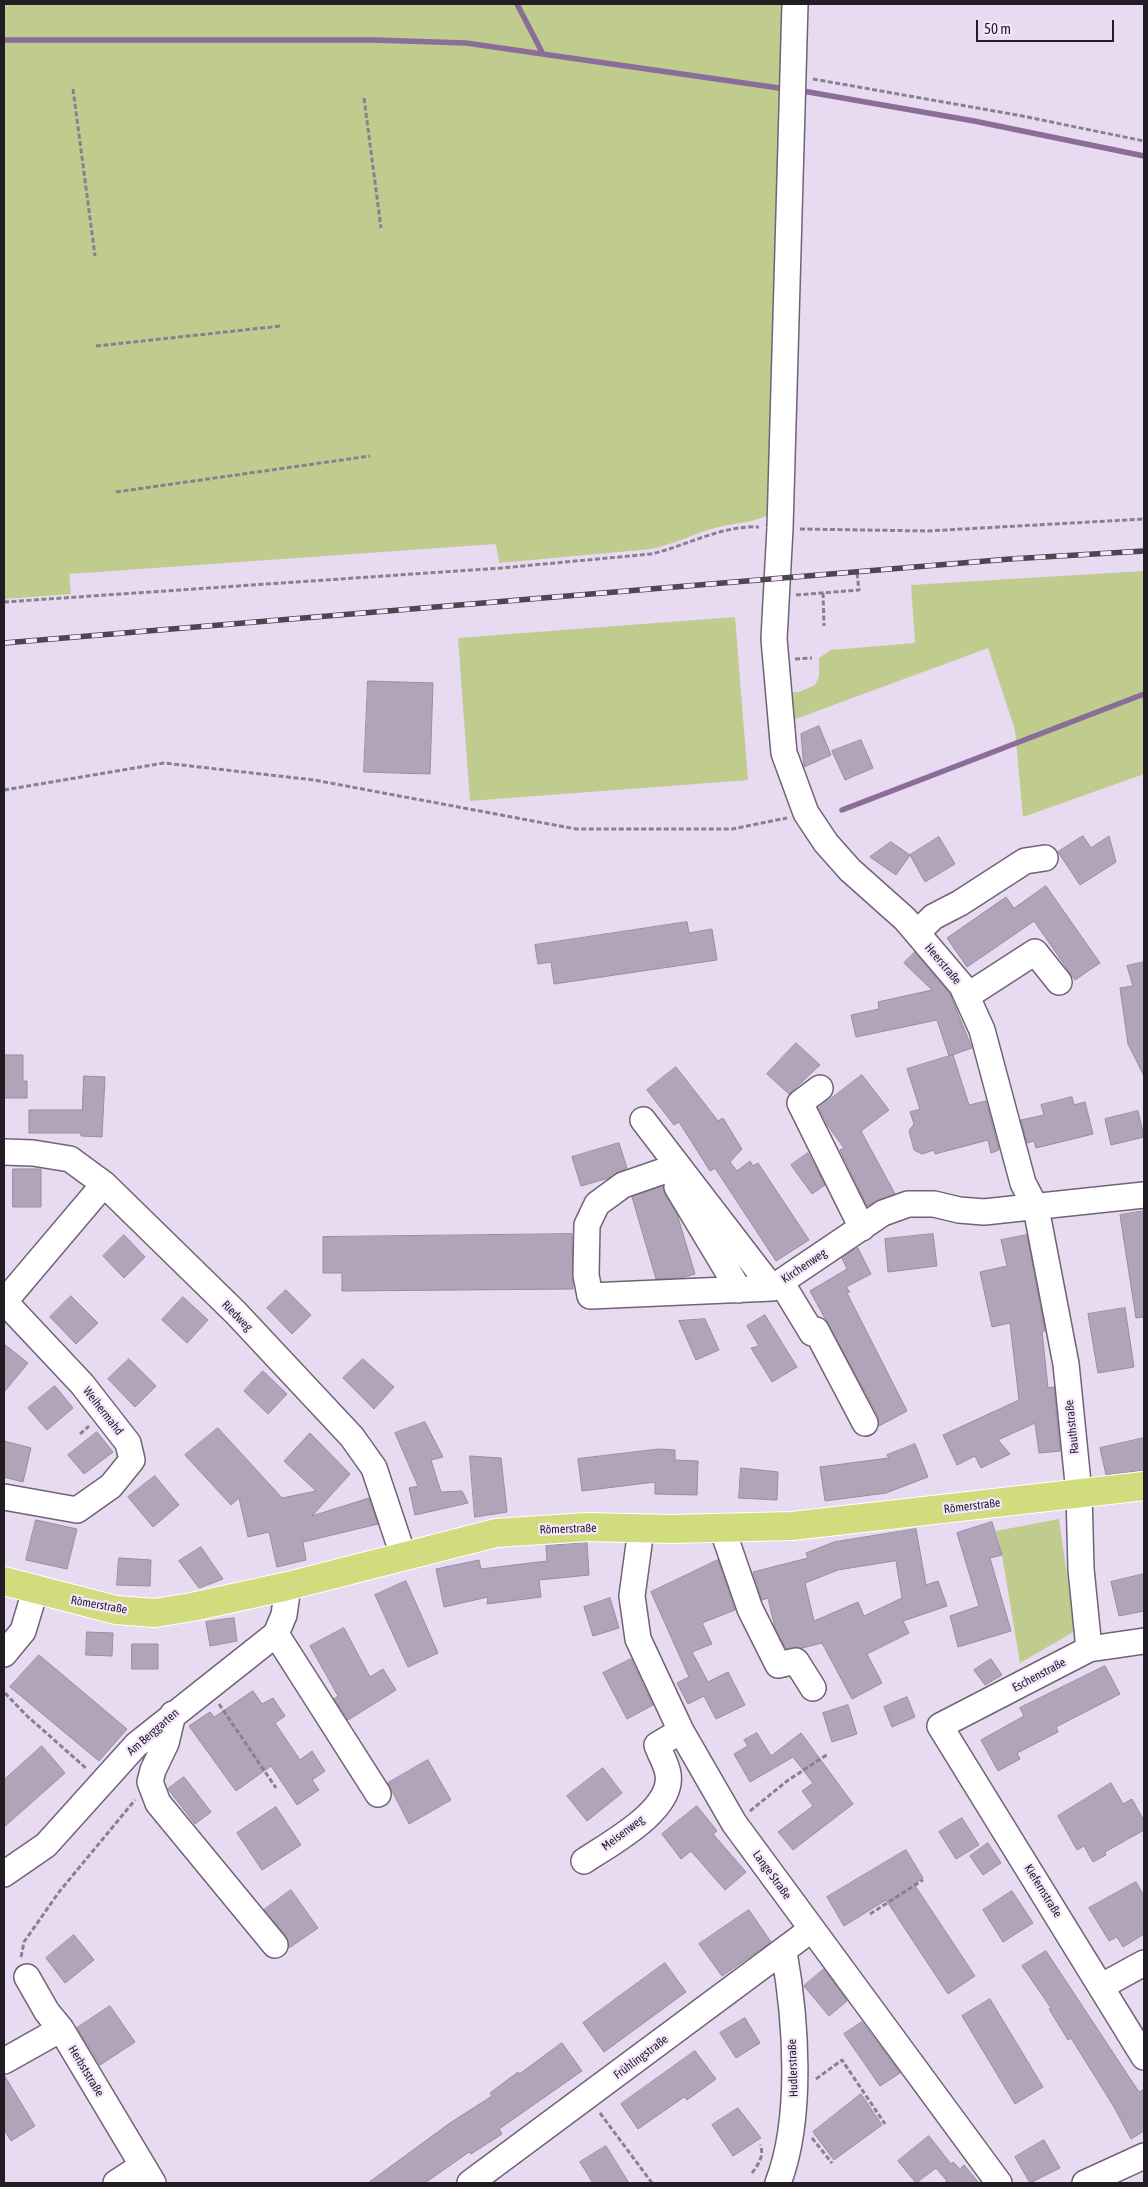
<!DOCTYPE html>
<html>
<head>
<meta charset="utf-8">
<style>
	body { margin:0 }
	#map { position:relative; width:1148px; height:2187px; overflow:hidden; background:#e8daf0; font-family:"Asap Condensed",sans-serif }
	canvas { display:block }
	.frame { position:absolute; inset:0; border:5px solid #221d25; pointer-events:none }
	.scale { position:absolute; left:976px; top:20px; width:138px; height:22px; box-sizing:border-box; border:2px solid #221d25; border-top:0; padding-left:6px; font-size:15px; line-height:18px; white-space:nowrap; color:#221d25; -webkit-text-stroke:4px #f6e7fe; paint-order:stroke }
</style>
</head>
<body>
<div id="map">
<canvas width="1148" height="2187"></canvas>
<div class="frame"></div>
<div class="scale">50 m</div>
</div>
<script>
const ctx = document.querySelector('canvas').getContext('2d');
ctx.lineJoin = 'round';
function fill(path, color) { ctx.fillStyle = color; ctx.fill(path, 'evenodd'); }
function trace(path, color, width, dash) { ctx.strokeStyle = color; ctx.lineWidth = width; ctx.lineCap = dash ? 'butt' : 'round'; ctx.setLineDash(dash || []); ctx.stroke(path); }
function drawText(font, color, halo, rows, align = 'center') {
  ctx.font = font + ' "Asap Condensed",sans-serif'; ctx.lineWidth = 4.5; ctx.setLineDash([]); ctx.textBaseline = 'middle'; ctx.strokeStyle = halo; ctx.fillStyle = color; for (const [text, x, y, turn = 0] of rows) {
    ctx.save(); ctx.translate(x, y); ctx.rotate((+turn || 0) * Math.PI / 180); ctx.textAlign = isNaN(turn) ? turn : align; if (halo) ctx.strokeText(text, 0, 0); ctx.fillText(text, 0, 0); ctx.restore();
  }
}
fill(new Path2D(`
	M4 4H788L774 511C758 523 738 522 718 527 695 533 675 544 651 549L499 563 496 544 69 574 71 594 4 599Z
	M1144 571V774L1023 817 1015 730 988 648 782 724 778 694 799 692 815 685 819 677V658L831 650 915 643 911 585Z
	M735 617 748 780 470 801 458 638Z
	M1059 1519 1075 1631 1020 1663 1002 1555 996 1531Z`), '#c0cb8e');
trace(new Path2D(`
	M517 4 543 54
	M4 40H374L466 43 786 89
	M797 90 974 121 1144 156
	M842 810 1144 694`), '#8a6d98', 5.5);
const building = new Path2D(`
	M368 681 433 683 430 774 364 772Z
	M819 726 831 755 804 767 801 734Z
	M861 740 873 768 845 780 832 751Z
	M1083 836 1091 848 1109 836 1116 862 1080 885 1058 852Z
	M939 837 955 864 925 882 910 855Z
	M891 842 910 855 896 875 870 857Z
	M1046 886 1100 963 1075 980 1034 921 967 967 947 938 1006 897 1014 908Z
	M687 922 689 933 712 929 717 960 554 984 551 962 538 964 535 945Z
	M915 952 950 994 972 1048 949 1056 937 1020 856 1037 851 1015 879 1009 878 1002 932 990 904 963Z
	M1144 962V1076L1128 1044 1120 988 1133 986 1127 966Z
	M796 1043 820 1065 789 1094 767 1074Z
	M5 1055H23V1081H27V1098H4Z
	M953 1055 969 1105 986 1101 999 1150 991 1153 988 1140 935 1154 934 1150 922 1154 914 1150 909 1131 914 1124 910 1112 920 1109 907 1069Z
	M676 1067 718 1121 723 1118 742 1149 730 1162 737 1171 750 1161 753 1166 758 1163 809 1240 776 1261 715 1168 710 1171 679 1122 674 1125 647 1090Z
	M862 1075 889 1110 861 1131 895 1194 867 1206 840 1150 844 1148 828 1126 819 1108Z
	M84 1076 105 1077 102 1137 81 1136V1133H29V1110H82Z
	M1072 1097 1074 1105 1085 1102 1093 1134 1036 1148 1034 1141 1027 1143 1021 1120 1044 1115 1041 1105Z
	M1138 1111 1144 1137 1111 1145 1105 1119Z
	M619 1143 627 1168 609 1178 581 1186 572 1157Z
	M808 1153 825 1185 812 1194 791 1165Z
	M13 1169H41V1207H13Z
	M663 1186 665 1194 677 1214 695 1274 682 1278 656 1279 632 1197Z
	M1144 1211V1317L1136 1318 1120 1215Z
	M572 1234 573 1289 342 1291V1273H323V1237Z
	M933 1234 937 1266 888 1272 885 1239Z
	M124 1235 145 1257 124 1278 103 1256Z
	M1027 1235 1045 1331H1042L1048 1388 1054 1387 1060 1451 1039 1453 1035 1423 998 1440 1010 1454 981 1468 975 1456 957 1465 943 1435 1019 1400 1010 1323 992 1327 980 1272 1007 1266 1001 1240Z
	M858 1248 871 1274 846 1287 850 1292 847 1293 907 1411 879 1426 878 1416 810 1291 847 1269 842 1258Z
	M286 1290 311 1315 292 1334 267 1308Z
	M71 1296 98 1323 76 1344 50 1317Z
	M183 1297 208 1320 187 1343 162 1320Z
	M1125 1308 1134 1367 1098 1373 1088 1314Z
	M765 1315 797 1367 772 1382 751 1348 759 1346 747 1326Z
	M705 1319 719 1350 696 1360 679 1321Z
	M4 1344 28 1363 4 1392Z
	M129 1359 156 1386 135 1407 108 1379Z
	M363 1359 394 1387 374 1409 343 1378Z
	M263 1371 287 1394 268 1414 244 1391Z
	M55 1386 73 1408 47 1430 28 1408Z
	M425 1422 443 1457 431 1460 441 1492 462 1491 468 1503 415 1515 409 1488 418 1486 395 1433Z
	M218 1428 282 1498 316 1491 284 1461 310 1433 350 1474 312 1516 369 1498 378 1524 303 1542 306 1560 277 1567 269 1532 248 1537 239 1498 231 1505 185 1455Z
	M97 1432 113 1452 84 1474 68 1455Z
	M1144 1438V1470L1106 1475 1100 1448Z
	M4 1441 31 1448 23 1482 4 1477Z
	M915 1444 928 1477 886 1493 825 1501 820 1467 889 1458 887 1455Z
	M659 1449 675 1450V1460L698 1461 697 1495 655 1494V1482L582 1491 578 1459Z
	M470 1456 501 1458 507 1512 475 1517Z
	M741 1468 778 1472 777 1500 739 1498Z
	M155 1476 179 1505 153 1527 128 1497Z
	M36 1520 77 1529 67 1569 26 1560Z
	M992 1522 1002 1555 990 1558 1011 1631 958 1647 950 1616 979 1606 957 1533Z
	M916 1529 926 1585 938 1581 947 1606 903 1621 909 1633 867 1654 882 1683 852 1699 822 1643 802 1648 786 1649 775 1628 768 1598 762 1600 753 1572 808 1558 806 1553 834 1542ZM896 1561 902 1598 864 1616 858 1602 814 1621 805 1583 838 1570Z
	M587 1543 589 1575 539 1580 541 1597 487 1604 488 1597 444 1607 436 1569 479 1560 481 1569 547 1561 546 1546Z
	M201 1547 223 1579 199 1588 179 1561Z
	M119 1558 151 1560 150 1586 117 1585Z
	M718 1560 735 1610 702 1623 712 1644 692 1652 708 1682 728 1672 745 1705 716 1719 704 1696 688 1704 677 1683 689 1677 651 1592Z
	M1144 1574V1611L1119 1616 1111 1582Z
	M406 1581 438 1653 408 1667 375 1595Z
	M610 1598 619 1628 593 1636 584 1607Z
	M234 1618 237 1641 210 1646 206 1622Z
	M344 1628 370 1677 383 1669 396 1690 348 1720 334 1699 338 1696 310 1646Z
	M87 1632 113 1633 112 1656 86 1655Z
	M132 1644H158V1669H132Z
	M39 1655 127 1729 99 1761 10 1687Z
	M631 1659 653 1705 627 1719 603 1673Z
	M991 1659 1002 1675 985 1685 974 1670Z
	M1105 1666 1120 1694 1056 1727 1058 1732 1017 1753 1020 1759 998 1771 981 1740 1024 1716 1020 1708Z
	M253 1691 262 1704 273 1698 285 1716 275 1723 300 1760 312 1751 325 1771 312 1780 319 1790 297 1805 271 1766 236 1791 189 1726 210 1712 214 1717Z
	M907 1697 915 1717 892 1727 884 1707Z
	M848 1705 857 1734 832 1742 823 1713Z
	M757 1733 771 1756 801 1733 853 1804 793 1850 778 1832 813 1806 802 1791 813 1783 793 1757 750 1782 734 1754 748 1746 744 1740Z
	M42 1746 65 1773 4 1827V1780Z
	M428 1760 451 1800 409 1824 388 1783Z
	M603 1768 622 1793 587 1821 567 1796Z
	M184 1777 211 1812 195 1824 168 1789Z
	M1111 1783 1123 1804 1132 1799 1144 1821V1830L1105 1852 1106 1855 1093 1862 1084 1846 1077 1850 1058 1816Z
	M697 1806 717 1831 713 1834 746 1872 725 1890 691 1851 681 1859 662 1834Z
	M276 1807 301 1845 262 1870 237 1833Z
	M962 1818 979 1845 956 1859 939 1832Z
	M988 1843 1001 1863 983 1875 970 1856Z
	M906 1850 923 1878 914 1884 975 1976 948 1994 886 1900 844 1926 827 1897Z
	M1136 1882 1144 1896V1934L1123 1947 1117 1937 1109 1941 1089 1908Z
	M291 1890 318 1928 289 1948 286 1936 264 1910Z
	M1012 1891 1033 1923 1003 1942 983 1910Z
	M749 1910 771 1942 722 1976 699 1944Z
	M74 1935 94 1960 65 1983 46 1958Z
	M1046 1951 1139 2092 1144 2089V2131L1131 2139 1114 2107 1071 2038 1068 2040 1049 2009 1051 2008 1022 1966Z
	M665 1963 686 1992 604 2052 583 2023Z
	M824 1969 847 2001 829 2016 804 1986Z
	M990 1999 1043 2087 1015 2104 962 2016Z
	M110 2006 135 2042 100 2065 77 2028Z
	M745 2018 760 2043 736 2058 720 2033Z
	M862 2022 900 2073 880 2086 844 2034Z
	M562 2043 582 2071 499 2129 502 2134 471 2154 469 2152 425 2183H368L450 2123 492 2096 490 2093 518 2072 519 2074Z
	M695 2051 716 2079 687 2100 684 2097 638 2129 621 2104Z
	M4 2075 35 2126 11 2141 4 2129Z
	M861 2094 882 2125 834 2160 813 2132Z
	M738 2108 761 2138 733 2156 712 2125Z
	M929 2136 951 2164 953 2162 960 2169 964 2165 979 2183H944L947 2181 936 2168 916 2183 898 2161Z
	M1044 2140 1060 2168 1030 2183 1015 2157Z
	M606 2146 629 2183H593L580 2162Z`);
fill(building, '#b1a3b8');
trace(building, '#998ca1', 1);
const minor = new Path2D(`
	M795 4 780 528 774 639 784 753 806 813 826 843 850 870 905 919 962 986 982 1030 1023 1183 1036 1208 1066 1364 1079 1493 1081 1569 1089 1649
	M917 933 933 917 960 903 1025 861 1045 858
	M967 996 1035 952 1059 982
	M820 1088 800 1103 862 1228
	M643 1120 772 1288
	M4 1152 33 1153 70 1159 104 1184 236 1313 352 1437 374 1468 403 1555
	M678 1166 623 1185 597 1204 587 1225 586 1275 590 1296 772 1288
	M677 1187 739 1290
	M781 1282 812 1333 816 1330 865 1423
	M772 1288 883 1213 908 1204H934L959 1210 984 1212 1144 1195
	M4 1301 82 1384 128 1443 132 1460 111 1486 77 1510 4 1497
	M5 1301 104 1184
	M722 1528 750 1609 778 1665 796 1661 813 1688
	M641 1529 632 1596 638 1639 681 1731 734 1823 999 2183
	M276 1634 378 1794
	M1144 1641 1089 1649 940 1726 1144 2057
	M4 1654 23 1631 35 1591
	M173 1714 166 1743 153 1770 150 1782 158 1803 275 1945
	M584 1861C609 1844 674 1810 668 1774 667 1765 660 1754 657 1745L681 1731
	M4 1874 46 1845 136 1745 276 1634 284 1615 288 1586
	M27 1977 47 2012 61 2029 153 2183
	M1102 1986 1144 1963
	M4 2061 61 2029
	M116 2183 142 2166
	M470 2183 812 1929
	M778 2183C803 2119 796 2019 784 1952
	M1085 2183 1144 2156`);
const major = new Path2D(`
	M4 1581 116 1610 155 1613 192 1607 288 1586 496 1533 587 1527 672 1529 792 1526 1144 1486`);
trace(minor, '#706377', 28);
trace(major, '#fff', 30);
trace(new Path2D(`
	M813 79 1017 115 1144 141
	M73 89 95 256
	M364 98 381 228
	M96 346 281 326
	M116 492 370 456
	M800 529 928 531 1144 519
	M823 593 824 626
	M796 595 859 590 857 573
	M4 602 501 568 651 554C686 546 722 525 759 527
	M795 659 812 658
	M4 790 164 763 314 780 576 829H732L787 818
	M80 1434 89 1426
	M5 1693 26 1715 87 1769
	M219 1704 276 1788
	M750 1811 787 1781 828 1754
	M870 1914 923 1880
	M21 1957 24 1942 59 1892 135 1800
	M816 2079 842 2060 885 2124
	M600 2113 652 2183
	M812 2138 832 2163
	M752 2173C758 2165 765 2155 760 2145`), '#89808f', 3, [5, 2.5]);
trace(minor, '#fff', 25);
trace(major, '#d0dc7d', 28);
const rail = new Path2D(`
	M4 643 1010 559 1144 551`);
trace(rail, '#4d4651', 5.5);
trace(rail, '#f6e7fe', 4, [11]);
drawText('12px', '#221d25', '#f6e7fe', [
	["Heerstraße",943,964,50],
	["Kirchenweg",804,1266,-34],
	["Riedweg",237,1316,45],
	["Weihermahd",103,1411,52],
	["Rauthstraße",1072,1427,-96],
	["Römerstraße",972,1506,-7],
	["Römerstraße",568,1529,-2],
	["Römerstraße",99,1605,10],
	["Eschenstraße",1039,1675,-28],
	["Am Berggarten",153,1732,-41],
	["Meisenweg",623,1833,-37],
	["Lange Straße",772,1875,54],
	["Kiefernstraße",1043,1891,58],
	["Frühlingstraße",641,2057,-37],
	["Hudlerstraße",793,2068,-92],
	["Herbststraße",86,2071,59]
]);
</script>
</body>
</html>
